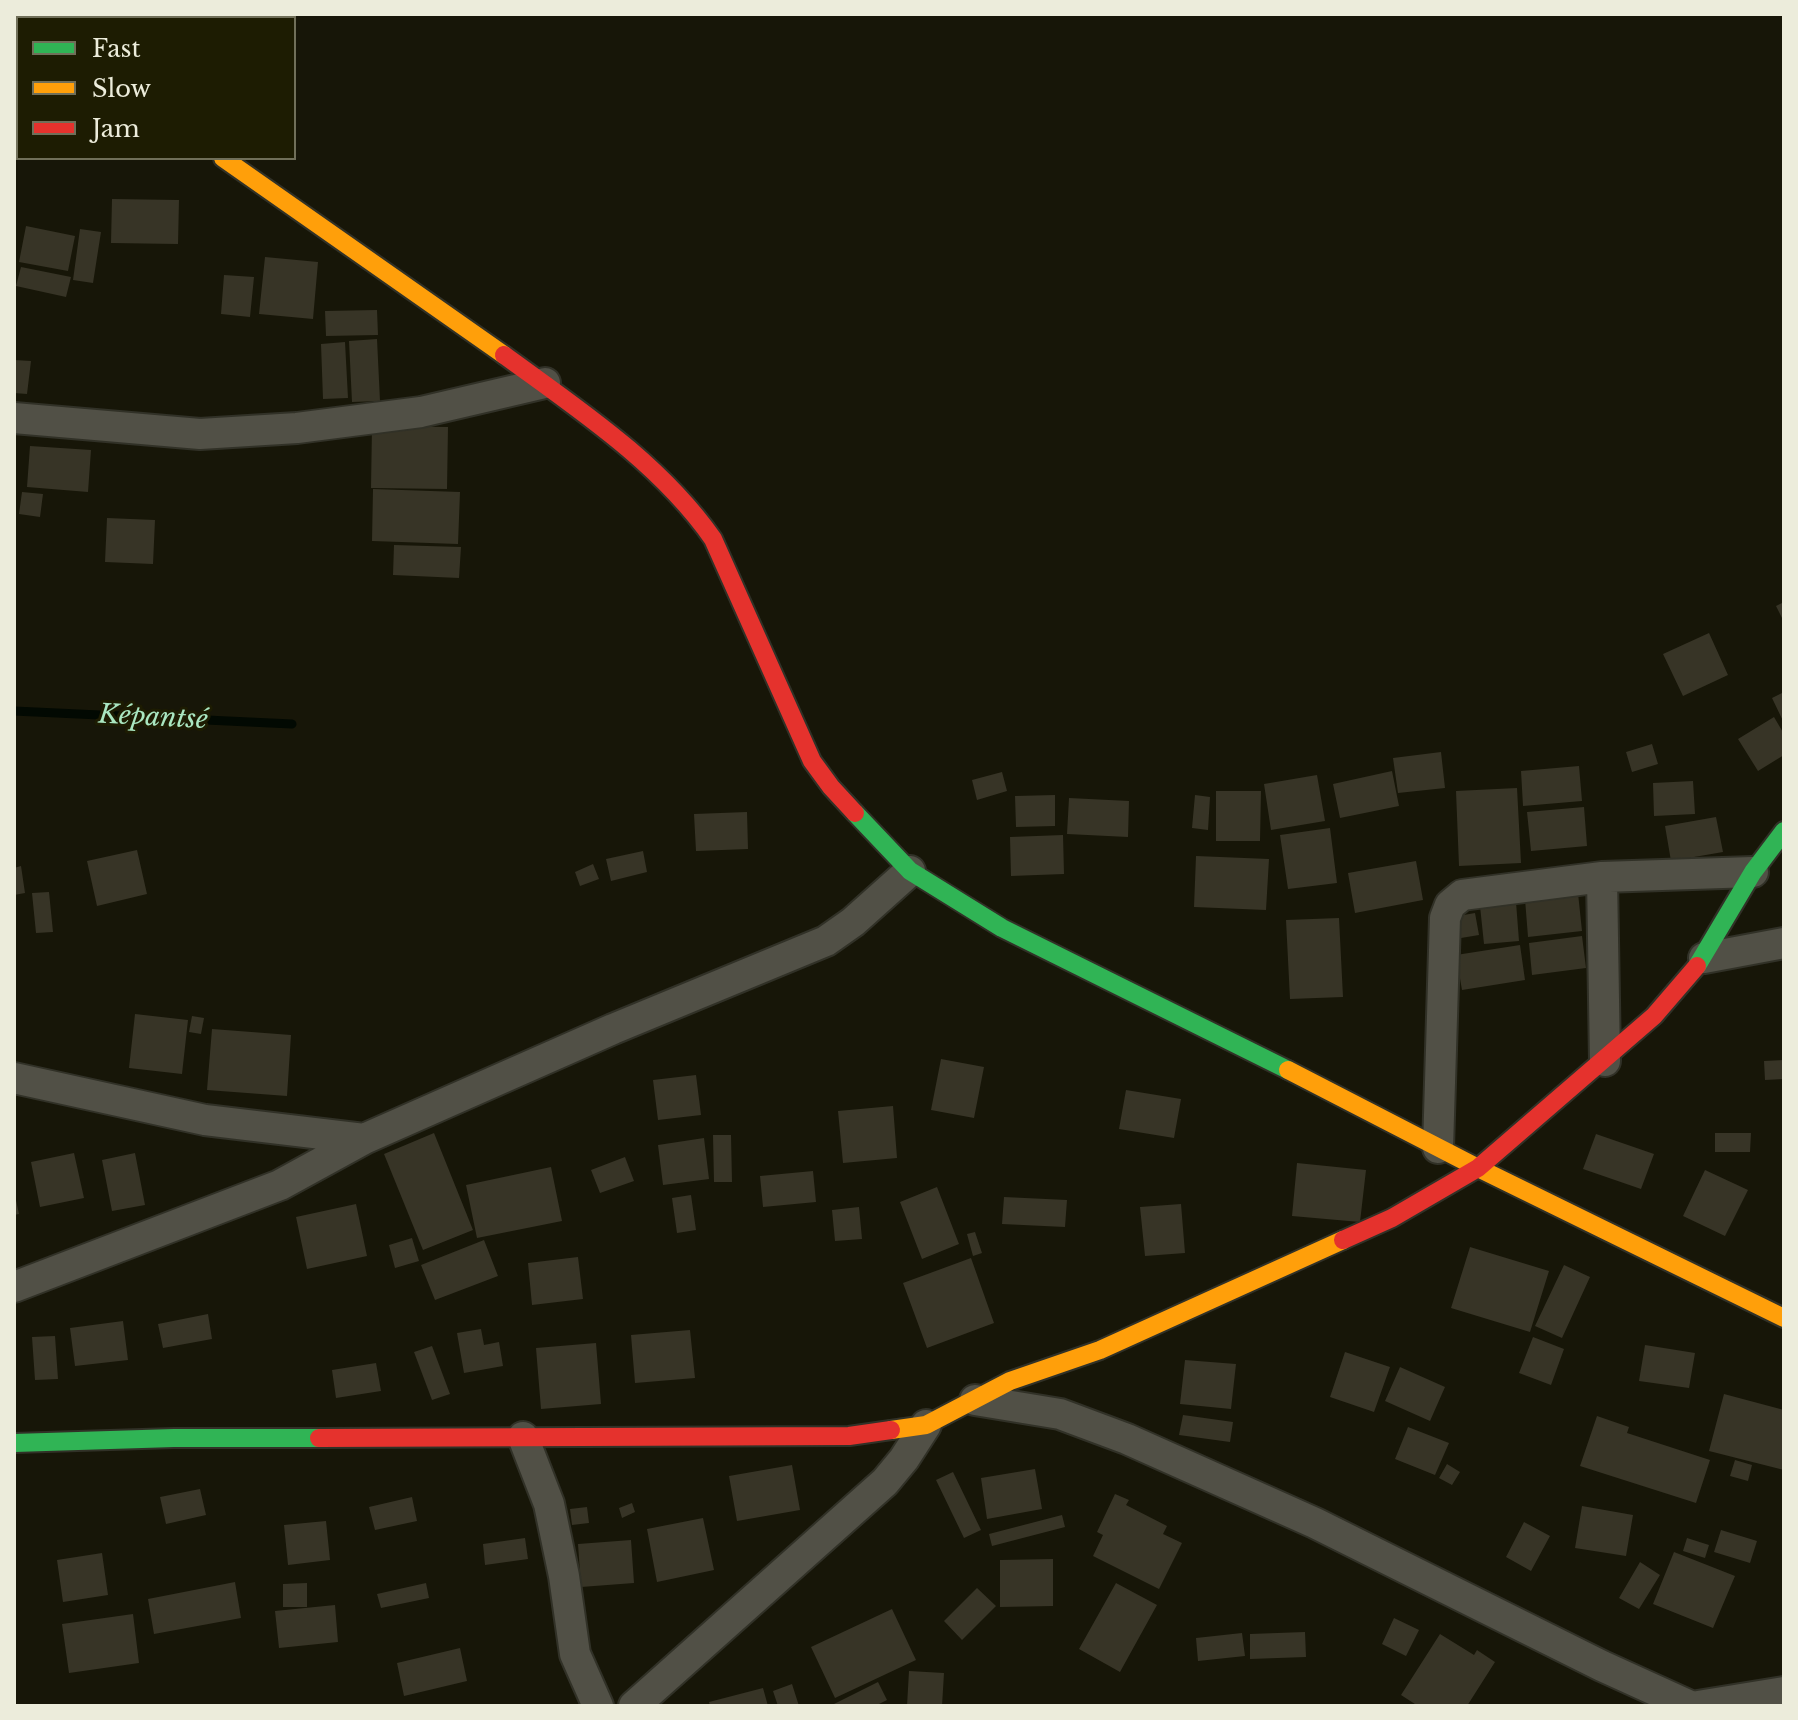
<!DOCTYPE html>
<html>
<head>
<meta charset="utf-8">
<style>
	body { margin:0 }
	#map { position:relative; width:1798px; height:1720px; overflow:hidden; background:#171608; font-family:"Libre Baskerville",serif }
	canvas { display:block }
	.frame { position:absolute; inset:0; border:16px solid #ececdb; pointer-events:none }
	.legend { position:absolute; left:16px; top:16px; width:280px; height:144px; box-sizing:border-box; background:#1d1c02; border:2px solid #706f59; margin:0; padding:10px 14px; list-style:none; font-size:24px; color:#ececdb }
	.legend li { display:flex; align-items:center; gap:16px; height:40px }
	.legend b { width:40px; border:2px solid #706f59 }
</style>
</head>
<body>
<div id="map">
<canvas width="1798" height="1720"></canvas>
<div class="frame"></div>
<ul class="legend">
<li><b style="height:10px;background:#30b455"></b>Fast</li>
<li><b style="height:10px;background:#ff9f0a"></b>Slow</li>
<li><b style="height:10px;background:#e5322d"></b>Jam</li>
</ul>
</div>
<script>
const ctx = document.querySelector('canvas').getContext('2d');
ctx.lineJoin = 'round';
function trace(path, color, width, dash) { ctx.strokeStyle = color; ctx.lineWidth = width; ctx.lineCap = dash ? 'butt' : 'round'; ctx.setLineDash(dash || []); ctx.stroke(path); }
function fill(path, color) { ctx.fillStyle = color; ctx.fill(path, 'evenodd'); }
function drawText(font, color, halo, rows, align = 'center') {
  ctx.font = font + ' "Libre Baskerville",serif'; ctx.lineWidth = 6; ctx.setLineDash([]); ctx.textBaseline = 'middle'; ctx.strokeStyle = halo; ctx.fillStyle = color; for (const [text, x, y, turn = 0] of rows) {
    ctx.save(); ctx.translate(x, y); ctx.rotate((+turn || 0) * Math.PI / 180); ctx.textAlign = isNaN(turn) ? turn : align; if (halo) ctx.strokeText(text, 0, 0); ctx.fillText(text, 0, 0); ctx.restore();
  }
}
trace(new Path2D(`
	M14 711 292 724`), '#020902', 9);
fill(new Path2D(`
	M112 199 179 200 178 244 111 243Z
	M26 226 75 236 68 271 19 262Z
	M80 229 101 232 93 283 73 280Z
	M265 257 318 262 313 319 259 314Z
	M21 267 71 277 66 297 16 286Z
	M224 275 254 277 250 317 221 314Z
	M377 310 378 335 326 336 325 311Z
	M377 339 380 401 352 402 349 341Z
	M345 342 348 398 323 399 321 344Z
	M14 360 31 361 27 394 14 393Z
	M372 426 448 427 447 489 371 488Z
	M30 446 91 450 88 492 27 487Z
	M373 489 460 492 458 544 372 541Z
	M22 492 43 494 40 517 19 514Z
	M107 518 155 520 153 564 105 562Z
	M394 545 461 547 459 578 393 575Z
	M1784 602V622L1776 606Z
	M1709 633 1728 675 1683 696 1663 654Z
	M1784 692V723L1772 698Z
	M1774 717 1784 734V755L1758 771 1738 739Z
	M1652 744 1658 764 1632 772 1626 752Z
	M1441 752 1445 788 1398 793 1393 758Z
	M1579 766 1582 801 1523 806 1521 771Z
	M1392 771 1399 806 1340 818 1333 784Z
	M1002 772 1007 791 977 800 972 780Z
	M1317 775 1325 821 1271 830 1264 784Z
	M1693 781 1695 814 1654 816 1653 783Z
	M1517 788 1521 863 1459 866 1456 791Z
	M1216 791H1261L1260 841H1216Z
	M1055 795V826L1016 827 1015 796Z
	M1195 795 1210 797 1208 830 1192 828Z
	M1069 798 1129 801 1128 837 1067 834Z
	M1584 807 1587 846 1531 851 1527 812Z
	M747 812 748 849 696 851 694 814Z
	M1716 817 1723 852 1671 861 1665 826Z
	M1330 828 1337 883 1288 889 1280 835Z
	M1063 835 1064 874 1011 876 1010 837Z
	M137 850 147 894 97 906 87 861Z
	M643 851 647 872 611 881 606 859Z
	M1196 856 1269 859 1266 910 1194 907Z
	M1416 861 1423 900 1355 913 1348 873Z
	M593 864 599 879 580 886 575 872Z
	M21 866 25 893 14 895V868Z
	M49 892 53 932 36 933 32 893Z
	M1578 893 1582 931 1528 937 1525 899Z
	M1516 902 1519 941 1484 944 1480 906Z
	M1475 913 1479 935 1461 938 1458 916Z
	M1339 918 1343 997 1290 999 1286 920Z
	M1582 936 1586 968 1532 975 1529 943Z
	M1520 945 1525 980 1462 990 1456 955Z
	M135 1014 188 1020 182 1074 129 1068Z
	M192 1016 204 1018 201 1034 189 1032Z
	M212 1029 291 1035 287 1096 207 1090Z
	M941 1059 984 1067 974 1118 931 1110Z
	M1784 1060V1079L1765 1080 1764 1061Z
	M696 1075 701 1115 658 1120 653 1080Z
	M1126 1090 1181 1099 1174 1138 1119 1129Z
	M893 1106 897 1158 843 1163 838 1111Z
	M434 1133 473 1230 423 1250 384 1154Z
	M1715 1133H1751L1750 1152H1715Z
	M1596 1134 1654 1154 1641 1189 1583 1169Z
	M713 1135H731L732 1182H714Z
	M704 1138 709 1179 663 1185 658 1145Z
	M74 1153 84 1198 40 1207 31 1162Z
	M135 1153 145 1205 112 1211 102 1160Z
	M625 1157 634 1181 600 1193 591 1170Z
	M1297 1163 1366 1170 1360 1222 1292 1216Z
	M551 1167 562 1221 477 1238 466 1185Z
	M1705 1170 1748 1190 1725 1236 1683 1216Z
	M813 1171 816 1202 763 1207 760 1176Z
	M937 1187 959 1244 922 1259 900 1202Z
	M14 1191 19 1214 14 1215Z
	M691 1195 696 1230 677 1233 672 1198Z
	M1004 1197 1067 1200 1065 1227 1002 1224Z
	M356 1204 367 1256 307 1269 296 1217Z
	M1181 1204 1185 1253 1145 1256 1140 1207Z
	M859 1207 862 1239 835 1241 832 1210Z
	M975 1232 982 1253 973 1256 967 1234Z
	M412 1238 419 1261 395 1268 389 1245Z
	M484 1240 498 1276 435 1300 421 1265Z
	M1470 1247 1549 1271 1530 1332 1451 1308Z
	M578 1257 583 1299 532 1305 528 1263Z
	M971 1258 994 1323 927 1348 903 1283Z
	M1564 1265 1590 1277 1562 1338 1535 1326Z
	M208 1314 212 1339 163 1348 158 1324Z
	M123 1321 128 1360 75 1366 70 1328Z
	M481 1329 484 1345 499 1342 503 1366 464 1373 457 1333Z
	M690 1330 695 1378 635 1383 631 1335Z
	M55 1336 58 1379 35 1380 32 1337Z
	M1533 1337 1564 1349 1551 1385 1519 1373Z
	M596 1343 601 1404 541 1409 536 1348Z
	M1645 1345 1695 1353 1689 1388 1639 1381Z
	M432 1346 450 1394 432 1400 414 1352Z
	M1345 1352 1390 1367 1374 1412 1330 1397Z
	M1185 1360 1236 1364 1231 1409 1180 1404Z
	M376 1363 381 1391 336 1398 332 1370Z
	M1400 1367 1445 1387 1430 1421 1385 1401Z
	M1724 1394 1784 1410V1470L1709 1451Z
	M1183 1415 1233 1422 1230 1442 1179 1435Z
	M1597 1416 1629 1427 1627 1433 1710 1460 1696 1503 1580 1466Z
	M1408 1427 1449 1443 1435 1475 1395 1459Z
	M1735 1460 1752 1465 1748 1481 1730 1476Z
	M1447 1464 1460 1472 1452 1485 1439 1478Z
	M792 1465 800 1510 737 1521 729 1476Z
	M1035 1469 1042 1509 987 1519 981 1478Z
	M953 1472 981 1530 964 1538 936 1480Z
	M200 1489 206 1515 166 1524 160 1497Z
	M1115 1494 1129 1500 1126 1505 1167 1526 1163 1534 1182 1543 1159 1589 1093 1556 1103 1535 1097 1532Z
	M412 1497 417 1521 375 1530 369 1507Z
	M632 1503 635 1512 622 1518 619 1508Z
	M1582 1506 1633 1515 1626 1556 1575 1548Z
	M587 1507 589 1523 572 1525 570 1509Z
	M1062 1515 1065 1527 992 1546 989 1534Z
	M703 1518 714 1570 657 1582 647 1529Z
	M326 1521 330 1560 288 1565 284 1525Z
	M1524 1522 1550 1536 1531 1571 1506 1557Z
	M1721 1530 1757 1541 1750 1563 1714 1552Z
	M525 1538 528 1559 485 1565 483 1544Z
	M1687 1538 1709 1545 1705 1558 1683 1551Z
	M631 1540 634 1583 581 1587 578 1544Z
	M1674 1552 1735 1576 1713 1628 1653 1604Z
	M102 1553 108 1595 63 1602 57 1560Z
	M1053 1559V1606L1000 1607V1560Z
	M1640 1562 1660 1575 1639 1609 1619 1598Z
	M235 1582 241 1618 154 1634 148 1599Z
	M307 1583V1607H283V1584Z
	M426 1583 429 1598 381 1608 377 1594Z
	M1116 1583 1157 1605 1120 1672 1079 1649Z
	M977 1588 996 1606 962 1640 944 1621Z
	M335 1605 338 1642 279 1648 275 1611Z
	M892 1609 916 1660 835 1698 811 1647Z
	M133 1614 139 1663 69 1673 62 1624Z
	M1394 1618 1419 1630 1406 1656 1382 1644Z
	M1305 1632 1306 1657 1250 1659V1634Z
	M1242 1633 1245 1656 1198 1661 1196 1638Z
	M1440 1634 1474 1655 1477 1650 1495 1662 1467 1706H1418L1401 1695Z
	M460 1648 467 1681 404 1696 397 1663Z
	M909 1671 944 1673 942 1706H907Z
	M878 1682 887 1700 875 1706H830Z
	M792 1684 799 1706H778L773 1691Z
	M763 1688 768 1706H710L709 1702Z`), '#373426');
const street = new Path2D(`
	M14 418 200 434 297 428 421 412 545 383
	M1602 877 1605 1061
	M1704 958 1784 943
	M14 1078 205 1120 364 1139
	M1438 1148 1445 918 1450 905 1462 895 1602 877 1753 872
	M14 1287 280 1185 364 1139 613 1029 826 941 853 922 910 871
	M975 1400 1060 1414 1127 1439 1315 1523 1602 1666 1690 1706
	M523 1437 549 1504 564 1576 575 1654 598 1706
	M634 1706 885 1482 904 1459 926 1425
	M1698 1706 1784 1692`);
const fast = new Path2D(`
	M14 14 20 18
	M855 813 910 871 1002 928 1288 1070
	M1697 966 1753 872 1784 831
	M14 1443 174 1438H319`);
const slow = new Path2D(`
	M223 158 504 355
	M1288 1070 1478 1168 1784 1318
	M891 1430 926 1425 1010 1381 1100 1350 1343 1240`);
const jam = new Path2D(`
	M504 355C578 409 660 463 713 539L812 761 831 787 855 813
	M1343 1240 1392 1218 1478 1168 1654 1016 1697 966
	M319 1438 849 1436 891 1430`);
trace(street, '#313127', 34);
trace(fast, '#313127', 22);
trace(slow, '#313127', 22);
trace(jam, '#313127', 22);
trace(street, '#515046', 30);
trace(fast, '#30b455', 18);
trace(slow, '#ff9f0a', 18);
trace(jam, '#e5322d', 18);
drawText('italic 26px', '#aae7c1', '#1d1c02', [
	["Képantsé",153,718,3]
]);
</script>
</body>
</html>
